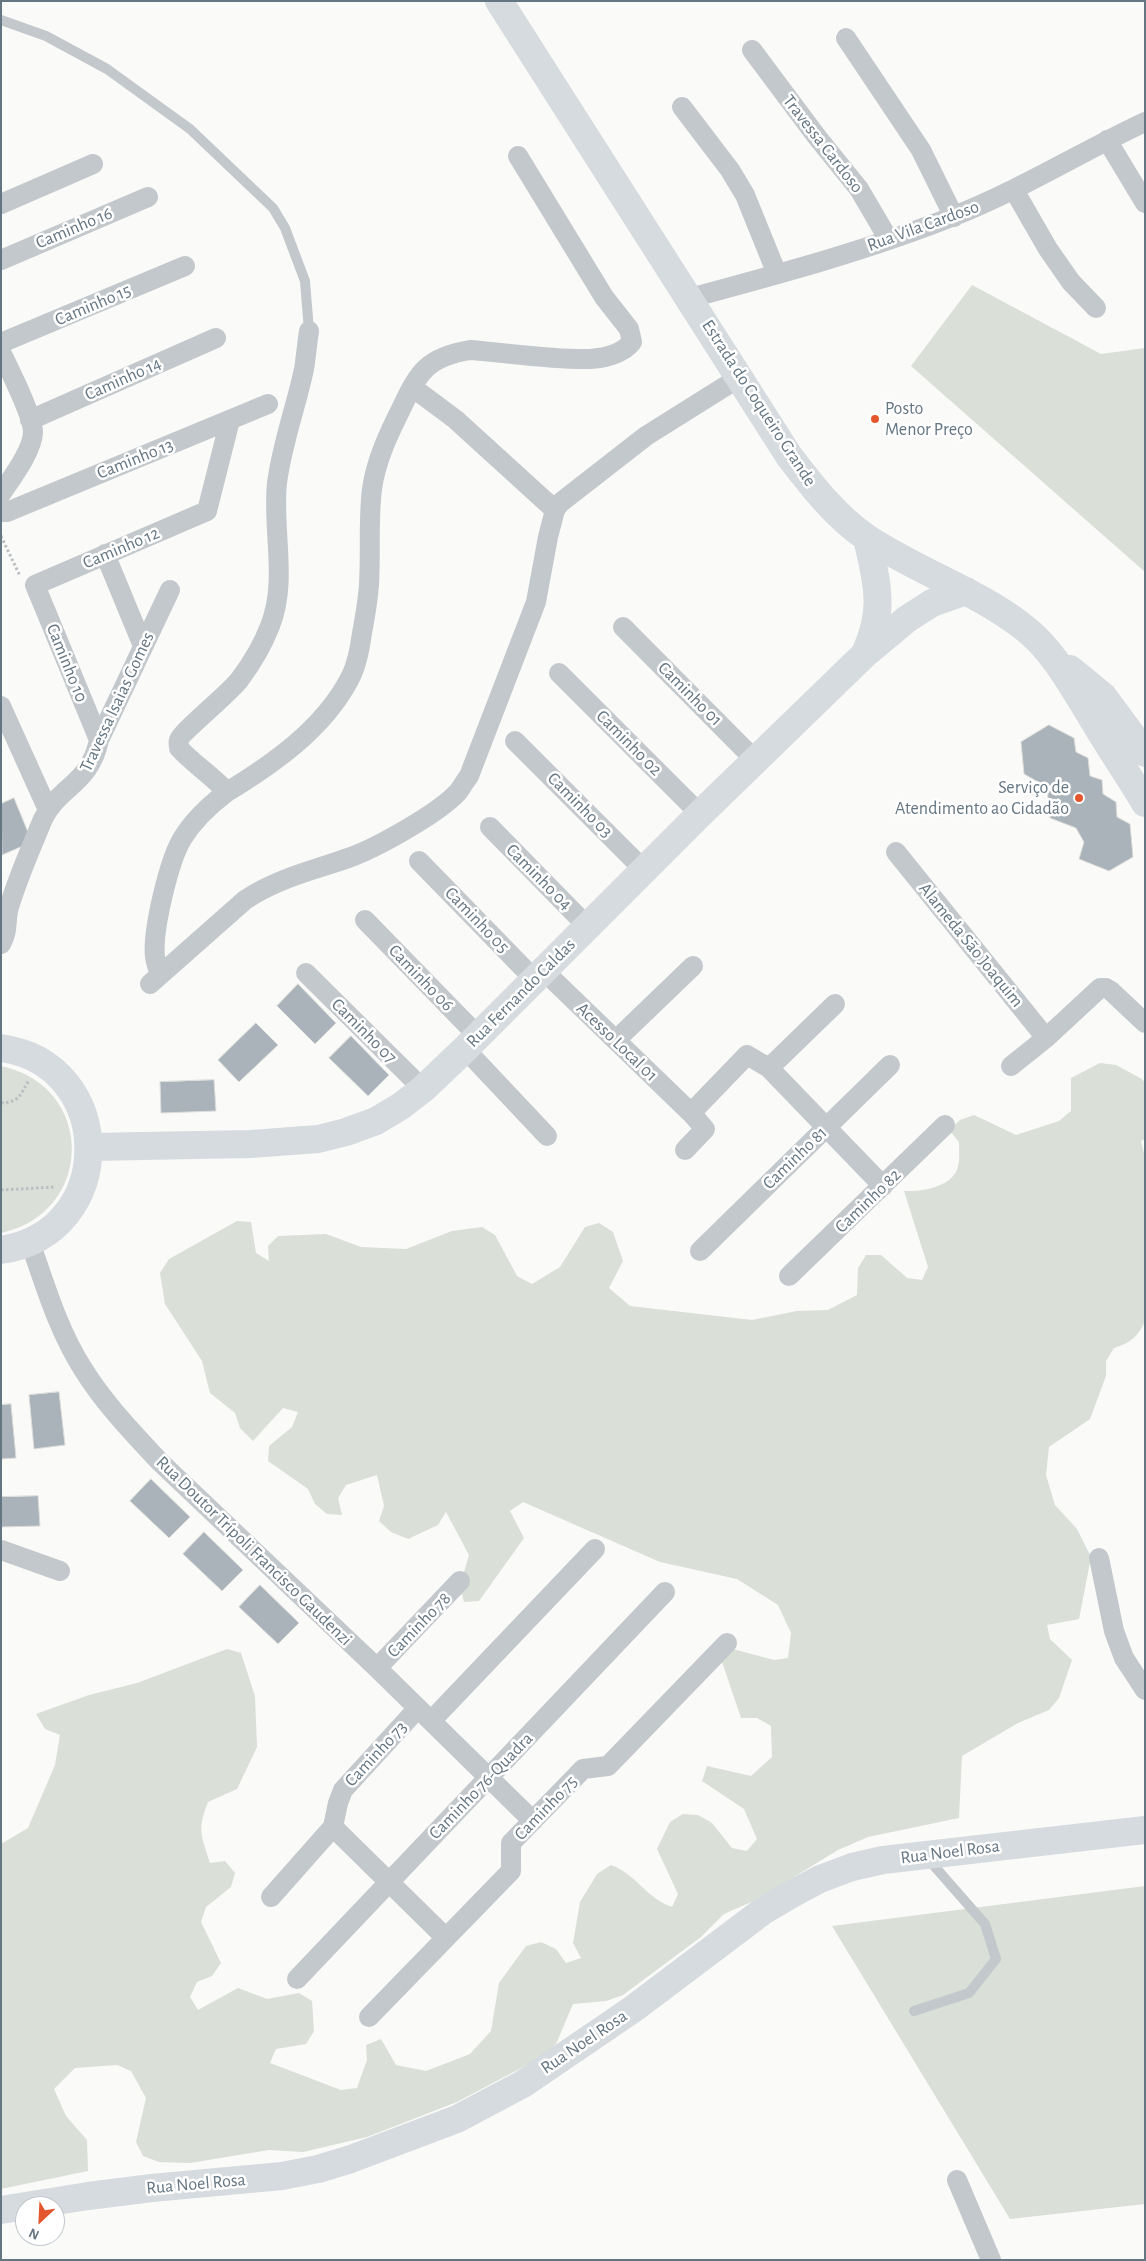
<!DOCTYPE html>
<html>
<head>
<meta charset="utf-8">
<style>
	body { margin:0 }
	#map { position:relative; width:1146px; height:2261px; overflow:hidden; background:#fafaf8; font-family:"Alegreya Sans",sans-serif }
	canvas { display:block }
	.frame { position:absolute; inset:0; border:2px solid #657683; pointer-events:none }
	.north { position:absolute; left:15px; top:2196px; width:50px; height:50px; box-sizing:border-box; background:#fff; border:1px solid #c1c8cd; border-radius:50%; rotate:205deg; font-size:14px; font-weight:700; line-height:20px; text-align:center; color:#657683 }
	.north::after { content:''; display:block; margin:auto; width:18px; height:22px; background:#e4572e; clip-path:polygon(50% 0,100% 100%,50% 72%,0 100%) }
</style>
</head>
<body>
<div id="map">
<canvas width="1146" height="2261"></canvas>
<div class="frame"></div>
<div class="north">N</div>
</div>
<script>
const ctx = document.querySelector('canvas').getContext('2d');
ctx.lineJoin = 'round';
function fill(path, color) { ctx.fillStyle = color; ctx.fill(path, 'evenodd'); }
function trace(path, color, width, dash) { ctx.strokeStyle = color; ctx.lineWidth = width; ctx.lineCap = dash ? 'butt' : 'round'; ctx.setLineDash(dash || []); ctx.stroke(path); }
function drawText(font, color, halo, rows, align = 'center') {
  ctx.font = font + ' "Alegreya Sans",sans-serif'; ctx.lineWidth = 5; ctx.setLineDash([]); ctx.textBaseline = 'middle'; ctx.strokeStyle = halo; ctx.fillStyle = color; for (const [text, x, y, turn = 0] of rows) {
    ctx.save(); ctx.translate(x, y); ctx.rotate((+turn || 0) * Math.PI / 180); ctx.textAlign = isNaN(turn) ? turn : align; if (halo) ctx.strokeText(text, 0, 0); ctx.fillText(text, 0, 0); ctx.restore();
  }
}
fill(new Path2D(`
	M972 285 1101 354 1145 348V572L911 366Z
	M1100 1063 1116 1065 1142 1079 1145 1083V1139L1141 1141 1145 1157V1321C1138 1337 1130 1343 1114 1348L1106 1361V1376L1090 1419 1049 1447 1046 1475 1055 1505 1077 1529 1091 1557 1079 1619 1047 1625 1050 1639 1072 1660 1059 1698 1049 1710 1018 1723 962 1756 959 1818 868 1837 838 1850 758 1899 724 1914 701 1937 623 1995 606 2001 573 2004 556 2044 540 2058 457 2102 367 2137 303 2152 269 2150 190 2163 159 2162 143 2156 136 2142 146 2098 131 2071 117 2065 75 2068 54 2089 66 2116 87 2140 88 2171 1 2189V1844L28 1828 55 1765 60 1735 45 1729 36 1714 89 1695 137 1683 227 1649 241 1653 255 1696 257 1747 237 1789 208 1802C197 1830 201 1835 210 1863L225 1861 235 1873 231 1887 206 1907 201 1922 221 1963 212 1976 197 1982 190 1997 198 2010 238 1988 267 1999 299 1993 312 2001 314 2031 306 2044 276 2049 270 2063 341 2090 357 2088 367 2060 366 2045 381 2039 396 2065 426 2071 470 2054 491 2031 499 1983 526 1946 541 1942 556 1949 566 1963 581 1958 573 1943 580 1902 597 1874 611 1865C636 1874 646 1898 672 1907L678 1894 657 1849 670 1822 683 1814 698 1815 712 1823 732 1848 747 1851 757 1839 744 1809 702 1781 707 1766 751 1776 772 1757 771 1726 757 1718H741L722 1662 729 1648 774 1660 788 1658 791 1633 778 1605 737 1579 660 1562 523 1502 510 1511 524 1538 479 1601 464 1602 460 1586 469 1555 446 1512 438 1525 408 1539 391 1532 379 1521 384 1506 377 1475 346 1485 338 1498 342 1515 327 1514 315 1504 308 1489 268 1461 269 1446 292 1427 298 1412 283 1408 253 1441 240 1428 235 1413 210 1393 202 1361 165 1304 160 1273 169 1259 237 1221 251 1222 256 1253 269 1261 268 1246 278 1236 326 1234 361 1247 406 1249 452 1231 482 1227 495 1235 517 1276 532 1284 560 1267 585 1227 599 1223 613 1232 623 1261 609 1288 630 1306 752 1320 797 1311 828 1310 857 1295 858 1268 866 1255H881L907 1278 922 1280 928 1267 904 1191C921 1192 954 1187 958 1166 960 1159 959 1150 959 1142L949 1130 960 1120 974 1115 1016 1135 1059 1121 1071 1111V1078Z
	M1 1066C96 1086 95 1213 1 1233Z
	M1145 1886V2204L1010 2219 832 1926Z`), '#dadfd7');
const building = new Path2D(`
	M1049 725 1074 738 1076 752 1088 758 1090 776 1102 780 1103 794 1116 802 1117 817 1130 824 1133 857 1109 871 1079 859 1084 842 1076 828 1050 818 1047 787 1024 774 1021 742Z
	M14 798 32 842 2 855 1 804Z
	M298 984 336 1023 315 1044 277 1006Z
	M256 1023 278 1045 239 1082 218 1060Z
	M351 1036 389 1075 368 1096 329 1058Z
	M214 1080 216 1111 161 1113 160 1082Z
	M59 1392 65 1445 34 1449 29 1395Z
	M11 1404 16 1458 1 1459V1405Z
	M151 1479 190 1517 169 1538 130 1501Z
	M38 1496 40 1526 1 1527V1497Z
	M204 1532 243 1570 222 1591 183 1554Z
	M260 1585 299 1623 278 1644 239 1607Z`);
fill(building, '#aab3b9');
trace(building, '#dcdcda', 1);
trace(new Path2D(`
	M1 536 20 576
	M1 1103C20 1102 20 1095 29 1080
	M1 1190 56 1187`), '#bbbfc2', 3, [2.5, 2.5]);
trace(new Path2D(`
	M1 20 46 36 107 69 190 129 273 208 285 228 305 281 309 331
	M914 2011 969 1993 996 1959 985 1924 928 1859`), '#c3c8cc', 10);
trace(new Path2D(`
	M846 38 921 150 954 217
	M752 50 817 137 859 189 889 240
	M682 107 730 170 745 195 777 274
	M1107 140 1145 203
	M1014 190 1048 249 1071 282 1096 308
	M1 204 93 164
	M1 260 148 197
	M690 298C779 274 869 250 954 216 1020 190 1081 152 1145 122
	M1 343 185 266
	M1 352C9 369 33 416 33 432 33 450 11 479 1 494
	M412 387 455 419 555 510
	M30 420 216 338
	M1 512H7L268 404
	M105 554 143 646
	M623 627 756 761
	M559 673 700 814
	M1 706 48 810
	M99 740 35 585 207 511 230 420
	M515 741 644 870
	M227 792C273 764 323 729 349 680 357 666 360 648 362 633 365 617 368 600 369 584 371 552 368 521 372 489 376 460 389 433 402 407 419 371 428 357 470 350 508 353 553 360 590 359 604 358 622 354 632 342L629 329 604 297 518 156
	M490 827 588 927
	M896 852 1046 1038
	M419 861 535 980
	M365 920 478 1036
	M1 944C9 930 5 921 9 907 18 877 31 848 43 819 59 786 90 784 99 740L170 590
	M544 971 691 1113
	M306 973 423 1089
	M160 975C158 969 156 963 155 957 152 931 169 861 182 839 193 821 211 804 227 792 212 775 193 764 179 748 179 745 178 743 179 740 181 732 231 692 240 679 252 663 263 644 270 626 288 581 272 530 277 483 282 444 296 407 304 369 306 357 307 344 309 331
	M150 984 245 900C277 878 315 870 351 857 378 847 439 813 458 792 462 787 465 781 469 776L536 602 548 537 555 510 560 503 646 436 740 377
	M616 1040 693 966
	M465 1049 547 1136
	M1011 1066 1046 1038 1100 988H1106L1111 991 1145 1023
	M769 1068 835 1004
	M685 1150 705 1129 691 1113 747 1055 769 1068 883 1186
	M30 1242C45 1285 58 1330 83 1369 104 1403 132 1432 159 1461L377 1668 533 1821
	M700 1251 890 1065
	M789 1276 945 1125
	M1 1550 60 1571
	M1099 1558 1114 1631 1124 1658 1145 1690
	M377 1668 460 1581
	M431 1721 595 1549
	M333 1827 446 1938
	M271 1897 333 1827 338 1803 343 1790 418 1708
	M297 1979 665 1592
	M369 2017 511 1871V1843L583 1769 608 1766 727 1643
	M957 2180 991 2260`), '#c3c8cc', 20);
trace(new Path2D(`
	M499 1 789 456C812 486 836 517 867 538 917 571 975 590 1022 626 1054 650 1074 689 1095 723 1111 750 1129 776 1145 803
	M865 654C869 644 873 634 875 624 882 596 873 566 867 538
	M1070 669 1103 696 1145 753
	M1 1048C117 1064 118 1233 1 1250
	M90 1147 251 1144 318 1139 346 1132 376 1121 401 1106 423 1089 465 1049 700 814 865 654 907 619 932 603 966 591
	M1 2210 88 2196 152 2188 282 2176 318 2169 351 2159 457 2119 523 2084 633 2009 763 1911 790 1895 820 1879 852 1867 883 1860 1145 1830`), '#d6dbdf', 28);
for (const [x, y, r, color] of [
	[875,419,5,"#e4572e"],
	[1079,798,5,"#e4572e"]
]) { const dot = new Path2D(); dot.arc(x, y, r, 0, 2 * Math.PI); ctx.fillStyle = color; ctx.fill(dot); trace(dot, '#fff', 2); }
drawText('18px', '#657683', '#fff', [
	["Travessa Cardoso",823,144,52],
	["Rua Vila Cardoso",923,226,-20],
	["Caminho 16",74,228,-23],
	["Caminho 15",93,305,-23],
	["Caminho 14",123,379,-24],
	["Estrada do Coqueiro Grande",759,403,57],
	["Caminho 13",135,459,-22],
	["Caminho 12",121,548,-23],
	["Caminho 10",67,663,68],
	["Caminho 01",690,694,45],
	["Travessa Isaias Gomes",117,702,-65],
	["Caminho 02",629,743,45],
	["Caminho 03",580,805,45],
	["Caminho 04",539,877,45],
	["Caminho 05",477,920,46],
	["Alameda São Joaquim",971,945,51],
	["Caminho 06",421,978,46],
	["Rua Fernando Caldas",521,993,-45],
	["Caminho 07",364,1031,45],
	["Acesso Local 01",617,1042,44],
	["Caminho 81",795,1158,-44],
	["Caminho 82",868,1201,-44],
	["Rua Doutor Trípoli Francisco Gaudenzi",254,1551,44],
	["Caminho 78",419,1625,-46],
	["Caminho 73",376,1754,-47],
	["Caminho 76-Quadra",481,1786,-46],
	["Caminho 75",546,1808,-46],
	["Rua Noel Rosa",950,1852,-7],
	["Rua Noel Rosa",584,2042,-34],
	["Rua Noel Rosa",196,2184,-5]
]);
drawText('18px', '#657683', '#fff', [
	["Posto",885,409],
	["Menor Preço",885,430],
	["Serviço de",1069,788,"right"],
	["Atendimento ao Cidadão",1069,809,"right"]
], 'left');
</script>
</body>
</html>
